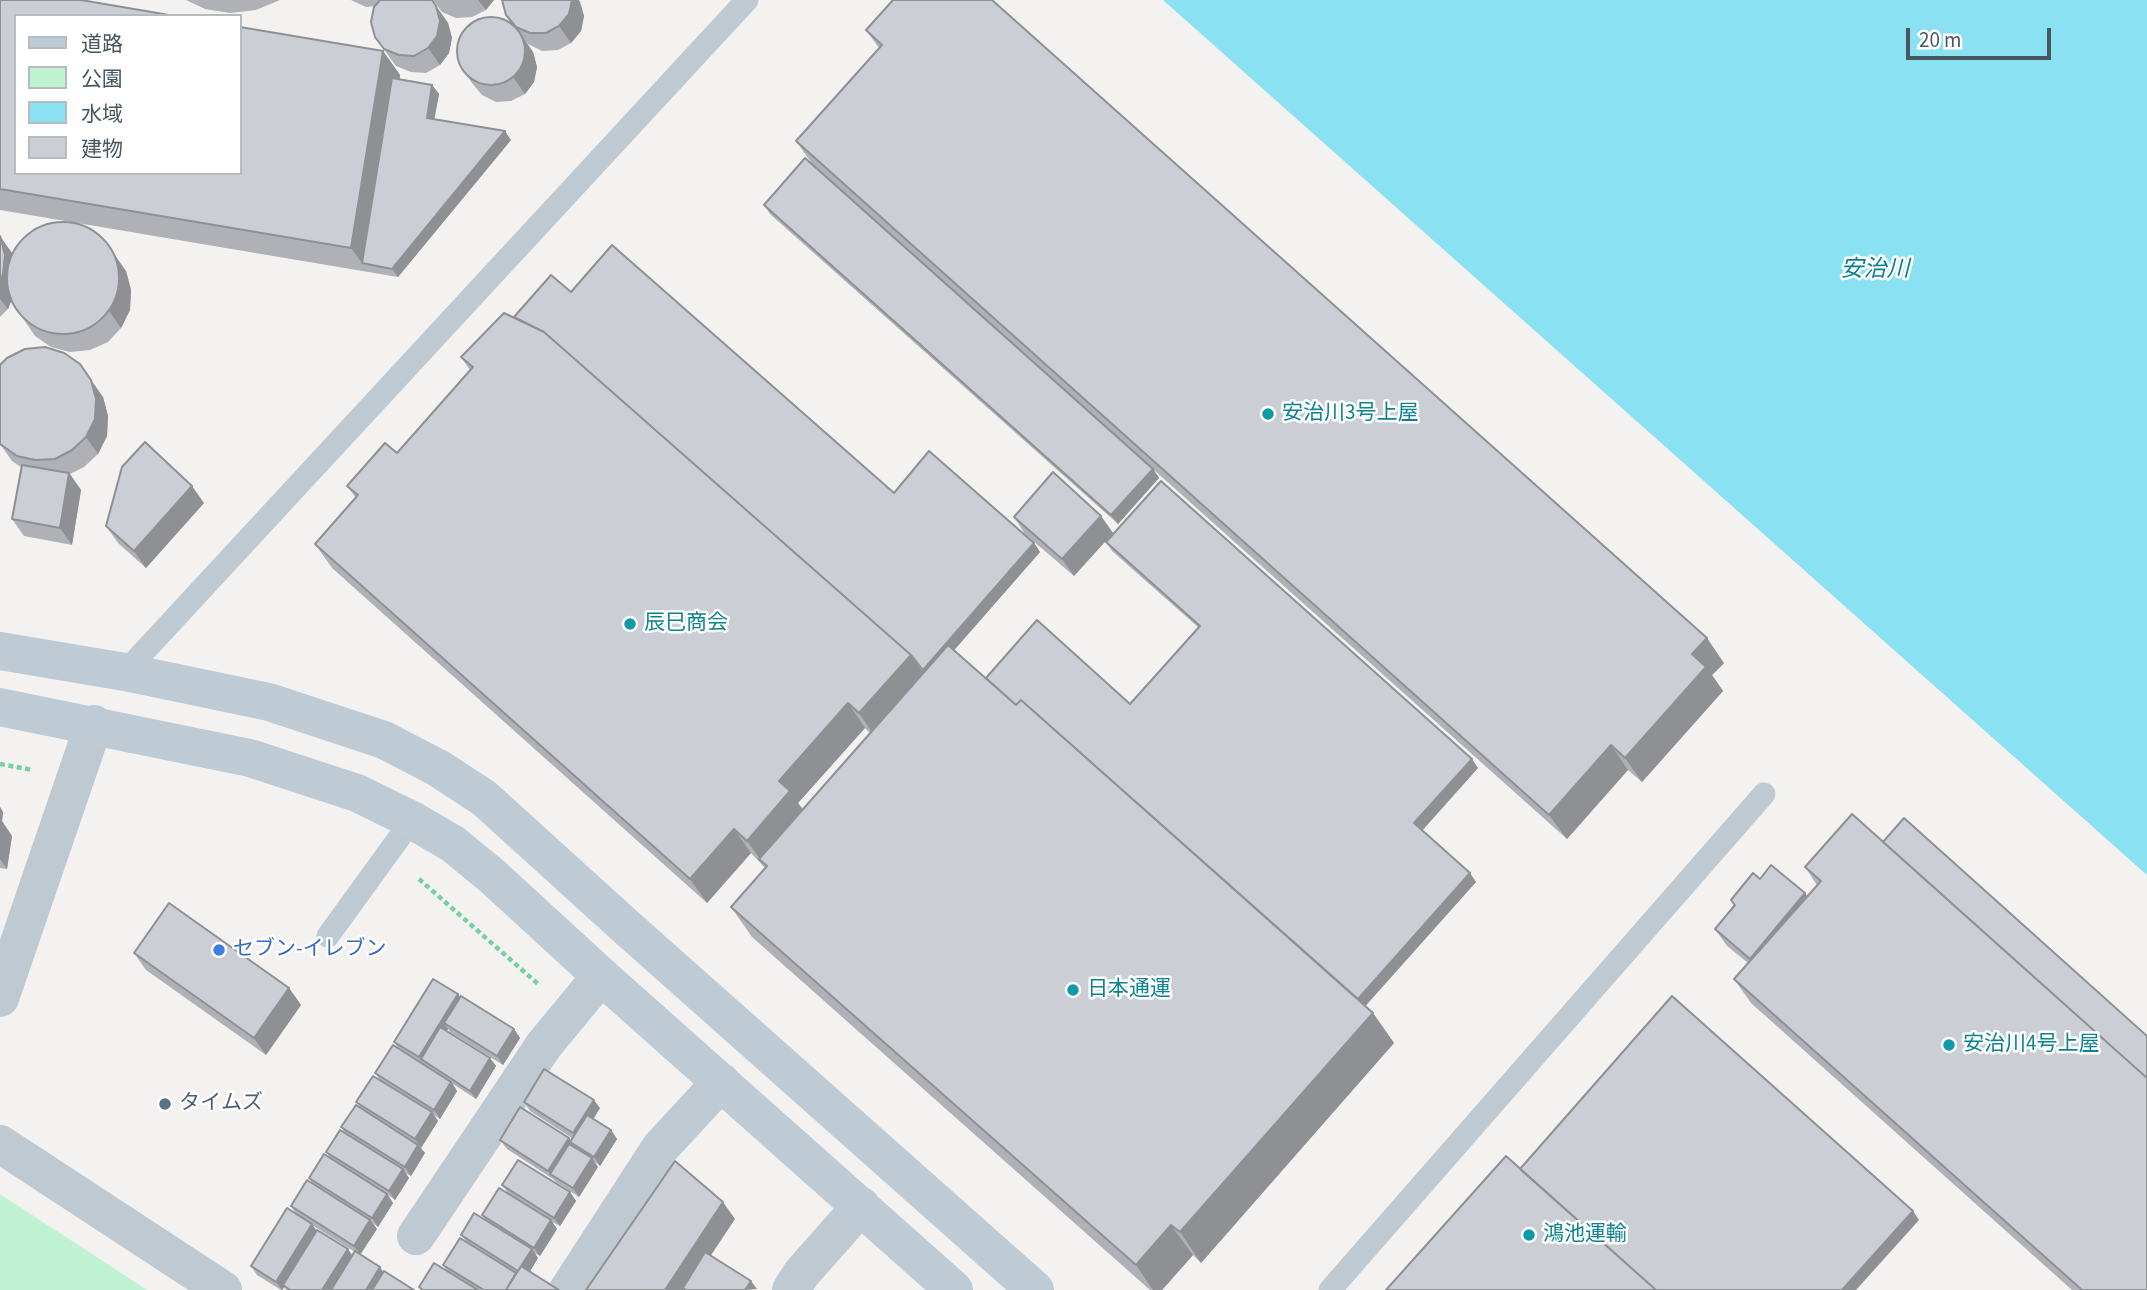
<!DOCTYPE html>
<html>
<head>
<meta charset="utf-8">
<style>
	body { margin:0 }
	#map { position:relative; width:2147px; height:1290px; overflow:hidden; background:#f4f1f1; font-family:"Source Sans 3","Noto Sans JP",sans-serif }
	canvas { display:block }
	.legend { position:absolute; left:14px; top:14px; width:228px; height:161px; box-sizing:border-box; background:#fff; border:2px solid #b6bbbf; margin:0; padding:9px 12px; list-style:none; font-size:21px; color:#485660 }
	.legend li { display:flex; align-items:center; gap:14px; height:35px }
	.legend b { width:35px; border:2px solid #b6bbbf }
	.scale { position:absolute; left:1906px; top:28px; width:145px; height:32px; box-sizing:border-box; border:4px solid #485660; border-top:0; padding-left:9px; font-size:21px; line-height:24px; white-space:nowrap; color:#485660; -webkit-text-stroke:5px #fff; paint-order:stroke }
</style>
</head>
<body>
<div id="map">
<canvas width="2147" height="1290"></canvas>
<ul class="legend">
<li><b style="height:9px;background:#becbd5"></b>道路</li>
<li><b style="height:19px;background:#bef2d0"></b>公園</li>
<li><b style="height:19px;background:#89e1f1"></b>水域</li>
<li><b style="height:19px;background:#cbced4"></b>建物</li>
</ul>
<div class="scale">20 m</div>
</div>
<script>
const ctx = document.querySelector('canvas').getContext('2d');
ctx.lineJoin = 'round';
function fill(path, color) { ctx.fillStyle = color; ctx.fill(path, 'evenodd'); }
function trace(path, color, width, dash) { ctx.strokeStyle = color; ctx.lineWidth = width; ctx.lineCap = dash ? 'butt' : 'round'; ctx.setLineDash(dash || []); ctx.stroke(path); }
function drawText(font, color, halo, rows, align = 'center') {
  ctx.font = font + ' "Source Sans 3","Noto Sans JP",sans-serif'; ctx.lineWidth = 5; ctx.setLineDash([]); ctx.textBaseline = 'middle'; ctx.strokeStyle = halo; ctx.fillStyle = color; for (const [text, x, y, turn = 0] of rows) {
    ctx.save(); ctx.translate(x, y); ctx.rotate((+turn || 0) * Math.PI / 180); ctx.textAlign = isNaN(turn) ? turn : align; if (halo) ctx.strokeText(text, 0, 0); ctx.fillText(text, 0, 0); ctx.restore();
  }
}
fill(new Path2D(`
	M0 1194 147 1290H0Z`), '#bef2d0');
fill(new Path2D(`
	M1163 0H2147V875Z`), '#89e1f1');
trace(new Path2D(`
	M0 764 33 770
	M419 879 538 984`), '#74d29f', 4.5, [5, 3.5]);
trace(new Path2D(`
	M125 672 747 0
	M328 936 412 820
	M1330 1290 1764 794`), '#bec9d1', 23);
trace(new Path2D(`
	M0 998 94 724
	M0 1144 223 1290
	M416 1236 544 1045 601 976
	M568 1290 660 1148 721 1082
	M791 1290 801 1274 861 1206`), '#bec9d1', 38);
trace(new Path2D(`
	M0 651 125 672 269 702 384 740 438 768 484 798 624 925 1035 1290
	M0 707 250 758 357 793 412 820 453 844 492 876 601 976 954 1290`), '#becbd5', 38);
fill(new Path2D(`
	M0 0 383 51 400 75V80L432 85 439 94 434 119 511 140 398 277 0 210Z
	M186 0H280L256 10 230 13 205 9Z
	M351 0H432L448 23 452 38 449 53 440 65 426 73 411 72 396 66 375 37V6L366 7Z
	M433 0H494L486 10 472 17 456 18 442 12Z
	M580 1 584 16 581 31 571 43 558 50 542 51 528 44 526 42 533 52 537 67 534 82 525 94 511 101 496 102 482 95 472 83 460 66 513 25 506 15Z
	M866 30 1724 663 1712 675 1723 691 1642 782 1628 770 1567 839 1154 470 1159 478 1118 524 770 214 764 205 813 165 796 141 879 48Z
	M0 236 12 254 126 271 131 290 130 310 121 328 108 342 90 350 70 352 51 347 35 336 11 301 8 309 0 317Z
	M571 292 894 493 1034 543 1040 552 954 650 986 678 1130 704 1198 627 1112 551 1106 542 1478 768 1422 830 1476 882 1365 1006 1373 1013 1394 1043 1201 1263 1193 1255 1162 1290H1150L752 937 731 907 765 868 751 853 707 903 332 568 315 544 356 498 347 486 397 453 470 370 461 357 515 318ZM865 728 870 733 803 809 798 803Z
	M103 397 108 416 107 436 98 454 84 467 70 474 81 490 72 545 24 536 12 519 21 467 12 461 0 444Z
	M204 503 146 568 118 543 106 526Z
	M1101 516 1113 533 1074 576 1025 534 1014 517Z
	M0 807 3 812 2 821 12 836 7 869 0 868Z
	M1852 814 2147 1290H2072L1751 1003 1734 979 1748 963 1727 946 1715 929 1734 906 1731 900 1760 879 1805 893 1807 896 1817 885 1805 867Z
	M134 953 289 988 301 1005 266 1055 146 970Z
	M458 994 460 997 514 1029 520 1038 503 1065 450 1032 448 1029 447 1031 490 1058 496 1066 476 1099 453 1084 457 1091 440 1119 434 1115 438 1121 421 1148 425 1153 411 1176 405 1173 409 1178 395 1200 388 1195 393 1203 378 1227 373 1223 377 1229 360 1255 383 1272 414 1290H286L284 1287 283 1290H281L257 1275 251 1266 296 1214 291 1206 313 1184 309 1178 331 1159 326 1152 345 1133 341 1127 361 1108 356 1102 380 1080 375 1073 399 1049 394 1042ZM312 1225 355 1252 352 1256 317 1231Z
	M524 1102 600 1108 593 1119 611 1130 617 1139 600 1166 595 1162 598 1167 579 1197 556 1182 553 1179 507 1149 500 1140H571L572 1138 530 1111Z
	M502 1185 570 1192 576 1201 560 1226 552 1222 557 1229 540 1256 534 1253 538 1258 530 1271 559 1290H421L419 1287 447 1271 443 1265 466 1241 461 1235 486 1221 482 1215 508 1193Z`), '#afb1b6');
fill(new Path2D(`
	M478 0H494L486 10Z
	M572 0H579L584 16 581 31 571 43 559 26Z
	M436 6 448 23 452 38 449 53 440 65 428 48Z
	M521 35 533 52 537 67 534 82 525 94 513 77Z
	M383 51 400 75 369 265 362 263 351 248Z
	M432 85 439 94 433 127 427 118Z
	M505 131 511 140 398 277 392 269Z
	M0 236 12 253 15 292 8 309 0 299Z
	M103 238 126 271 131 290 130 310 121 328 109 311Z
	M80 364 103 397 108 416 107 436 98 454 86 437Z
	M1153 469 1159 478 1118 524 1111 515Z
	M69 473 81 490 72 545 60 528Z
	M192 486 204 503 146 568 134 551Z
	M1101 516 1113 533 1074 576 1062 559Z
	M1034 543 1040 552 929 679 923 670Z
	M1707 638 1724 663 1712 675 1723 691 1642 782 1625 758 1692 654Z
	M911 655 928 679 876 738 859 713Z
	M848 703 865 728 798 803 807 816 760 859 747 841 779 781Z
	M1611 745 1628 770 1567 839 1549 815Z
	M1472 759 1478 768 1421 832 1414 823Z
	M0 807 3 812 2 821 12 836 7 869 0 859Z
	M734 829 751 853 707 903 690 879Z
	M1470 873 1476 882 1361 1011 1355 1002Z
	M1805 893 1817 910 1762 976 1750 959Z
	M289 988 301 1005 266 1055 254 1038Z
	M458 994 465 1003 444 1023 448 1029 427 1063 421 1059 425 1066 419 1057Z
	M1373 1013 1394 1043 1201 1263 1180 1232Z
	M514 1029 520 1038 503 1065 497 1056Z
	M490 1058 496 1066 476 1099 470 1091Z
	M451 1082 457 1091 440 1119 434 1110Z
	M594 1100 600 1108 579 1142 573 1133Z
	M432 1112 438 1121 421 1148 415 1139Z
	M611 1130 617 1139 600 1166 594 1157Z
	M569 1138 573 1144 570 1142 574 1148 551 1175 548 1171Z
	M418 1145 425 1153 411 1176 405 1167Z
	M592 1158 598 1167 579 1197 573 1188Z
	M403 1169 409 1178 395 1200 389 1191Z
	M570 1192 576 1201 560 1226 554 1218Z
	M387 1194 393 1203 378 1227 372 1218Z
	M723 1202 735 1219 688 1290 683 1288 684 1290H665Z
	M1913 1211 1919 1220 1856 1290H1842Z
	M370 1220 377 1229 360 1255 354 1246Z
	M551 1220 557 1229 540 1256 534 1248Z
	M312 1224 318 1233 283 1285 284 1287 282 1290 276 1282Z
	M1171 1225 1193 1255 1162 1290H1153L1136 1265Z
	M348 1249 354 1258 334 1290H322Z
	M532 1249 538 1258 525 1280 518 1271Z
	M380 1267 386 1276 378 1290H366Z
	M751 1281 757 1289 745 1290Z`), '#8e9094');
const building = new Path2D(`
	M0 0H81L175 16H16V173H240V27L383 51 351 248 0 189Z
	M380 0H432L436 6 440 21 437 36 428 48 414 56 399 55 384 49 375 37 371 22 374 7Z
	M502 0H572L569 14 559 26 546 33H530L516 27 506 15Z
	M893 0H992L1707 638 1692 654 1706 667 1625 758 1611 745 1549 815 796 141 882 45 866 30Z
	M457 51a34 34 0 1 1 68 0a34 34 0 1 1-68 0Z
	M392 78 432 85 427 118 505 131 392 269 362 263Z
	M805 158 1153 469 1111 515 764 205Z
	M7 278a56 56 0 1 1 112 0a56 56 0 1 1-112 0Z
	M0 236 5 255 3 274 0 282Z
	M612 245 894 493 929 451 1034 543 923 670 911 655 544 332 514 317 551 275 571 292Z
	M504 313 544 332 911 655 859 713 848 703 779 781 790 791 747 841 734 829 690 879 315 544 358 495 347 486 385 443 397 453 473 367 461 357Z
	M45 347 64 353 80 364 91 380 96 399 95 419 86 437 72 450 55 459 35 460 17 456 0 444V365L7 358 25 349Z
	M145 442 192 486 134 551 106 526 122 467Z
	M22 465 69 473 60 528 12 519Z
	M1053 472 1101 516 1062 559 1014 517Z
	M1161 481 1472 759 1414 823 1470 873 1358 999 1021 700 1016 705 986 678 1037 620 1130 704 1200 626 1106 542Z
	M948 645 1016 705 1021 700 1373 1013 1180 1232 1171 1225 1136 1265 731 907 767 866 759 859Z
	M1852 814 2147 1078V1290H2082L1734 979 1821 881 1805 867Z
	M1904 818 2147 1036V1078L1883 842Z
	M1771 865 1805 893 1750 959 1715 929 1735 905 1731 900 1753 873 1760 879Z
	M169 903 289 988 254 1038 134 953Z
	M433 979 458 994 419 1057 394 1042Z
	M461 996 514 1029 497 1056 444 1023Z
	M1672 996 1913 1211 1842 1290H1656L1520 1169Z
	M440 1027 490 1058 470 1091 421 1059Z
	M393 1045 451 1082 434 1110 375 1073Z
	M544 1069 594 1100 573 1133 524 1102Z
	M373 1076 432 1112 415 1139 356 1102Z
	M356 1105 418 1145 405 1167 341 1127Z
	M520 1107 569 1138 548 1171 500 1140Z
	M587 1115 611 1130 594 1157 570 1142Z
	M340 1130 403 1169 389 1191 326 1152Z
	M569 1144 592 1158 573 1188 550 1174Z
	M324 1154 387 1194 372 1218 309 1178Z
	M1506 1156 1656 1290H1386Z
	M518 1160 570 1192 554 1218 502 1185Z
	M675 1161 723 1202 665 1290H586Z
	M307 1180 370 1220 354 1246 291 1206Z
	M499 1188 551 1220 534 1248 482 1215Z
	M287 1208 312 1224 276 1282 251 1266Z
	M474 1213 532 1249 518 1271 461 1235Z
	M317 1230 348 1249 322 1290H290L283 1285Z
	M460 1238 516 1273 506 1290H484L443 1265Z
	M355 1251 380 1267 366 1290H331Z
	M705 1252 751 1281 745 1290H686L683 1288Z
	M434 1263 478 1290H423L419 1287Z
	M521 1266 559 1290H506Z
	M384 1271 414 1290H372Z`);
fill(building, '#cbced4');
trace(building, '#8e9094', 2);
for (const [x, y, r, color] of [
	[1268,414,7,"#0f9aa8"],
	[630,624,7,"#0f9aa8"],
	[219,950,7,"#3f7fe0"],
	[1073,990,7,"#0f9aa8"],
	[1949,1045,7,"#0f9aa8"],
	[165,1104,7,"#5c6f8a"],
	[1529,1235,7,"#0f9aa8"]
]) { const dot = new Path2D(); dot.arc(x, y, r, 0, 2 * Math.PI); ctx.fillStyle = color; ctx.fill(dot); trace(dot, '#fff', 2.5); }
drawText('21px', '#0d838f', '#fff', [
	["安治川3号上屋",1282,414],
	["辰巳商会",644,624],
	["日本通運",1087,990],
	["安治川4号上屋",1963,1045],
	["鴻池運輸",1543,1235]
], 'left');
drawText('21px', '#366cbe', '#fff', [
	["セブン-イレブン",233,950]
], 'left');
drawText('21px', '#4e5e75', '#fff', [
	["タイムズ",179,1104]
], 'left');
drawText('italic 23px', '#077f95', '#fff', [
	["安治川",1875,271]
]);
</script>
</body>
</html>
